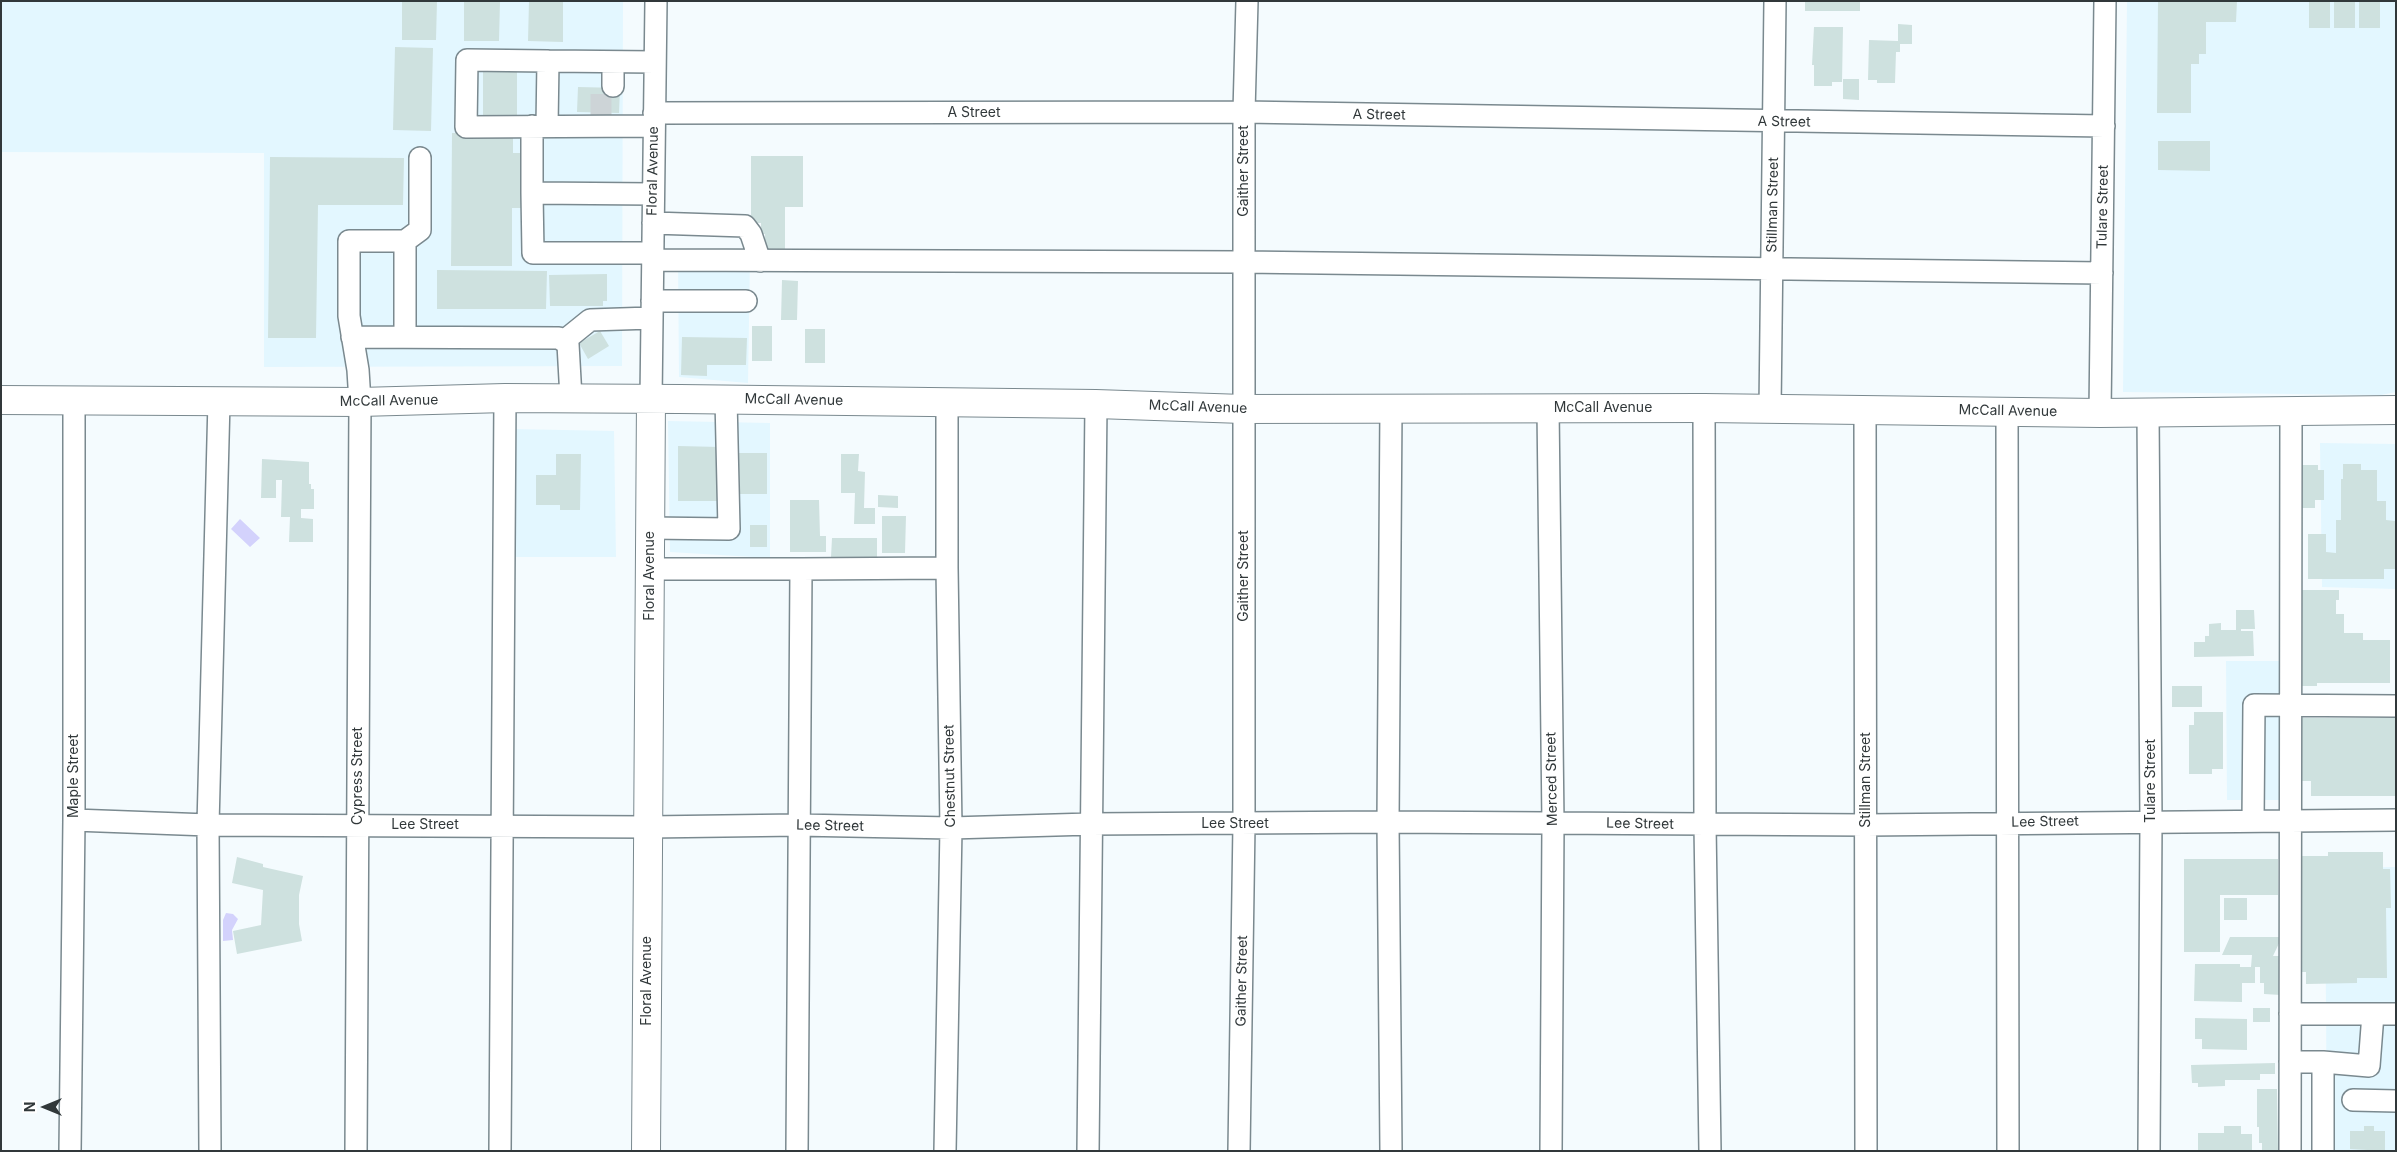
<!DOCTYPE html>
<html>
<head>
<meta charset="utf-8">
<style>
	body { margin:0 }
	#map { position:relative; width:2397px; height:1152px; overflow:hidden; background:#f4fbfe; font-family:Inter,sans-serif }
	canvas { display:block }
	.frame { position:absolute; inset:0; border:2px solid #31383a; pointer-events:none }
	.north { position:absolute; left:20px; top:1082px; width:50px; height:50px; -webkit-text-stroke:4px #fff; paint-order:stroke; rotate:270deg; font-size:14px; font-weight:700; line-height:20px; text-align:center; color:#31383a }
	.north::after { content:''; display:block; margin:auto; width:18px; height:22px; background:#31383a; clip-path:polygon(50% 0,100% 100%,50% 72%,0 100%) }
</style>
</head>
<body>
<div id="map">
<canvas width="2397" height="1152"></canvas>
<div class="frame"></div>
<div class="north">N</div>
</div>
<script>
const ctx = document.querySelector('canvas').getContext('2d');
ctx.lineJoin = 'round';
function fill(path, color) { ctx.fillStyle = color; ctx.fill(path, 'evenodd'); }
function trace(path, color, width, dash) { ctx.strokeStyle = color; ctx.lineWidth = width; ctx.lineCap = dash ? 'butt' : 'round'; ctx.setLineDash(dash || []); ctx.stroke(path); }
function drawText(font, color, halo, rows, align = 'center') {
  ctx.font = font + ' Inter,sans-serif'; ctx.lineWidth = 4; ctx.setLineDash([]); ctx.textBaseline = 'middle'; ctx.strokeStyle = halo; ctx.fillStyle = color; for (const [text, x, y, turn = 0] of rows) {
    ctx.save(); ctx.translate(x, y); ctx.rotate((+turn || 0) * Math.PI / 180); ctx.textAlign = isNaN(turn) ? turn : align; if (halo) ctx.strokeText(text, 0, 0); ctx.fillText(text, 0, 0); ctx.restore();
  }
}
fill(new Path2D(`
	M1 1H623L622 366 264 367V153L1 152Z
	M2127 1H2396V392L2381 395 2123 392Z
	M678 257H750L748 383 679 377Z
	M668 421 770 423V558L670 552Z
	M512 429 614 431 616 557H511Z
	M2320 443 2396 444V589L2322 587Z
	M2226 661H2282L2284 800H2227Z
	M2396 867V1151H2327L2325 868Z`), '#e3f7ff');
fill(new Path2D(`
	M240 519 260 538 250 547 231 529Z
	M226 913 233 914 238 919 232 930 233 940 223 941V920Z`), '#d3d2fc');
fill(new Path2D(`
	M402 1H437L436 40H402Z
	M464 1H500L499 41H464Z
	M529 1H563V42L528 41Z
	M1805 1H1860V11H1805Z
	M2158 1H2237L2236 22H2206V54H2199V64H2191V113H2157Z
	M2309 1H2330V28H2309Z
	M2334 1H2355V28H2334Z
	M2359 1H2380V28H2359Z
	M1898 24 1912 25V44H1900V52H1896L1895 83H1877V80H1868L1869 40 1898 41Z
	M1814 27H1843L1842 82H1832V86H1814V65H1812Z
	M395 47 433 48 431 131 393 130Z
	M483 67H517V121H483Z
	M1843 79H1859V100L1843 99Z
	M578 87 620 88 619 113 577 112Z
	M452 133 513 134V153H525L524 208H512V266H451Z
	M2158 141H2210V171L2158 170Z
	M751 156H803V207H785V249H765V234H761V223H751Z
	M270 157 404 158 403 205H318L316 338H268Z
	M437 270 547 271 546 309H437Z
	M607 274V301H603V306H550L549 275Z
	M782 280 798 281 797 320H781Z
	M752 326H772V361H752Z
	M805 329H825V363H805Z
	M600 331 609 346 588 359 579 343Z
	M682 337 747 338 746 365H707V376L681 375Z
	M678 446 720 447 719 501H678Z
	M739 453H767V494H739Z
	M556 454H581L580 510H560V505H536V475H556Z
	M841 454H859L858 471 865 472 864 508H875V524H854L855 493H841Z
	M262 459 309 462V484H311V489H314V509H301V518L313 519V542H289L290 517H281L282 480H276V498H261Z
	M2343 464H2361V470H2377V501H2386V520L2395 521V569H2384V579H2308V534H2326V552L2336 553V520H2341V479H2343Z
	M2297 465H2318V470H2324V500H2315V508H2297Z
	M878 495 898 496V508L878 507Z
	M790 500H819L820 536H826V552H790Z
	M882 516H906L905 553H882Z
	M750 525H767V547H750Z
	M832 538H877V558L831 557Z
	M2298 590H2339V600H2336V614H2344V633H2363V640H2390V683H2317V686H2300Z
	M2236 610H2254L2255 629H2241V631H2253L2254 656 2194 657V642H2205V636H2209V624L2221 623V630H2236Z
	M2172 686H2202V707H2172Z
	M2194 712H2223V769H2212V774H2189V725H2194Z
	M2294 718H2396V796H2311V781H2294Z
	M2328 852H2383V869H2390L2391 908H2386L2387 978H2357V983L2306 984V972H2300L2299 856H2328Z
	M237 857 263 864V867L303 876 299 895V924L302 941 237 954 233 931 261 925 263 890 232 883Z
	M2184 859H2278V895H2220V952H2184Z
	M2224 898H2247V920H2224Z
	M2230 937H2282L2273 956H2282L2281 995 2264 994V983H2260V967H2255V983H2242V1002L2194 1001 2195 964H2240V967H2251L2252 955H2222Z
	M2253 1008H2270V1022H2253Z
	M2195 1018 2247 1019V1050L2202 1049V1039H2195Z
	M2275 1063V1074H2260V1080H2225V1086L2198 1087V1083H2192L2191 1065Z
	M2257 1089H2277L2278 1151H2262V1143H2259V1127H2257Z
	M2224 1126H2241V1134H2252V1151H2198V1133H2224Z
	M2364 1126H2374V1131H2385V1151L2350 1149V1131H2364Z`), '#cee1df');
trace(new Path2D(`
	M601 115V86`), '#cdd4d7', 21, [21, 11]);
const minor = new Path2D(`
	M548 61 467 60 466 127 654 126
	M613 86V62
	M654 113 1244 112 2104 126
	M532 126V193L653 194
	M547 126 548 61 655 62
	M532 193 533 253H652
	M653 223 745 226 751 234 760 261
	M405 241 420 230V158
	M652 260 1243 262 2102 273
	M652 301H746
	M352 337 559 338 568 344 571 398
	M564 341 590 320 651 318
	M651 399 656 1
	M1391 407 1388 822 1391 1151
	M1548 408 1553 823 1551 1151
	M1704 408 1705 825 1710 1151
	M1770 409 1775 1
	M1865 410 1866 1151
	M2007 410 2008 1151
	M2148 412 2151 821 2149 1151
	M2100 413 2105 1
	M650 528 729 529 726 399
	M650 569H801L797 1151
	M801 569 947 568
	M74 820 208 825 649 827 798 825 951 828 1090 824 1388 822 1866 825 2396 820
	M2253 821 2254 705 2396 706
	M2290 1014H2373L2369 1066 2323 1062
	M2373 1014H2396
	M2290 1062H2323V1151
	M2353 1100 2396 1101
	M70 1151 74 820V401
	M210 1151 208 825 219 401
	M356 1151 360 402 358 370 349 316V241H405V337
	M500 1151 505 398
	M945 1151 951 828 947 568V402
	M1088 1151 1096 404
	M1239 1151 1244 824V112L1247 1
	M2290 1151 2291 411`);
const major = new Path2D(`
	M1 400 360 402 505 398 680 399 1096 404 1243 409 1704 408 2100 413 2396 410
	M646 1151 651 399`);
trace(minor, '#7a898f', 24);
trace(major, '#7a898f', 30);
trace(minor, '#fff', 21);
trace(major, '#fff', 28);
drawText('14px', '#31383a', '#fff', [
	["A Street",974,113],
	["A Street",1379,115,1],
	["A Street",1784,122,1],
	["Floral Avenue",653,171,-89],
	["Gaither Street",1244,171,-90],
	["Stillman Street",1773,205,-89],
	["Tulare Street",2103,207,-89],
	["McCall Avenue",794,400,1],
	["McCall Avenue",389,401,-1],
	["McCall Avenue",1198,407,2],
	["McCall Avenue",1603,408],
	["McCall Avenue",2008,411,1],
	["Floral Avenue",650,576,-90],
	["Gaither Street",1244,576,-90],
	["Maple Street",74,776,-90],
	["Cypress Street",358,776,-90],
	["Chestnut Street",950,776,-91],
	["Merced Street",1552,779,-91],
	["Stillman Street",1866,780,-90],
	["Tulare Street",2151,781,-90],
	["Lee Street",2045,822,-1],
	["Lee Street",1235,824],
	["Lee Street",1640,824,1],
	["Lee Street",425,825],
	["Lee Street",830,826,1],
	["Floral Avenue",647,981,-90],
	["Gaither Street",1242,981,-89]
]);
</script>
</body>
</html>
